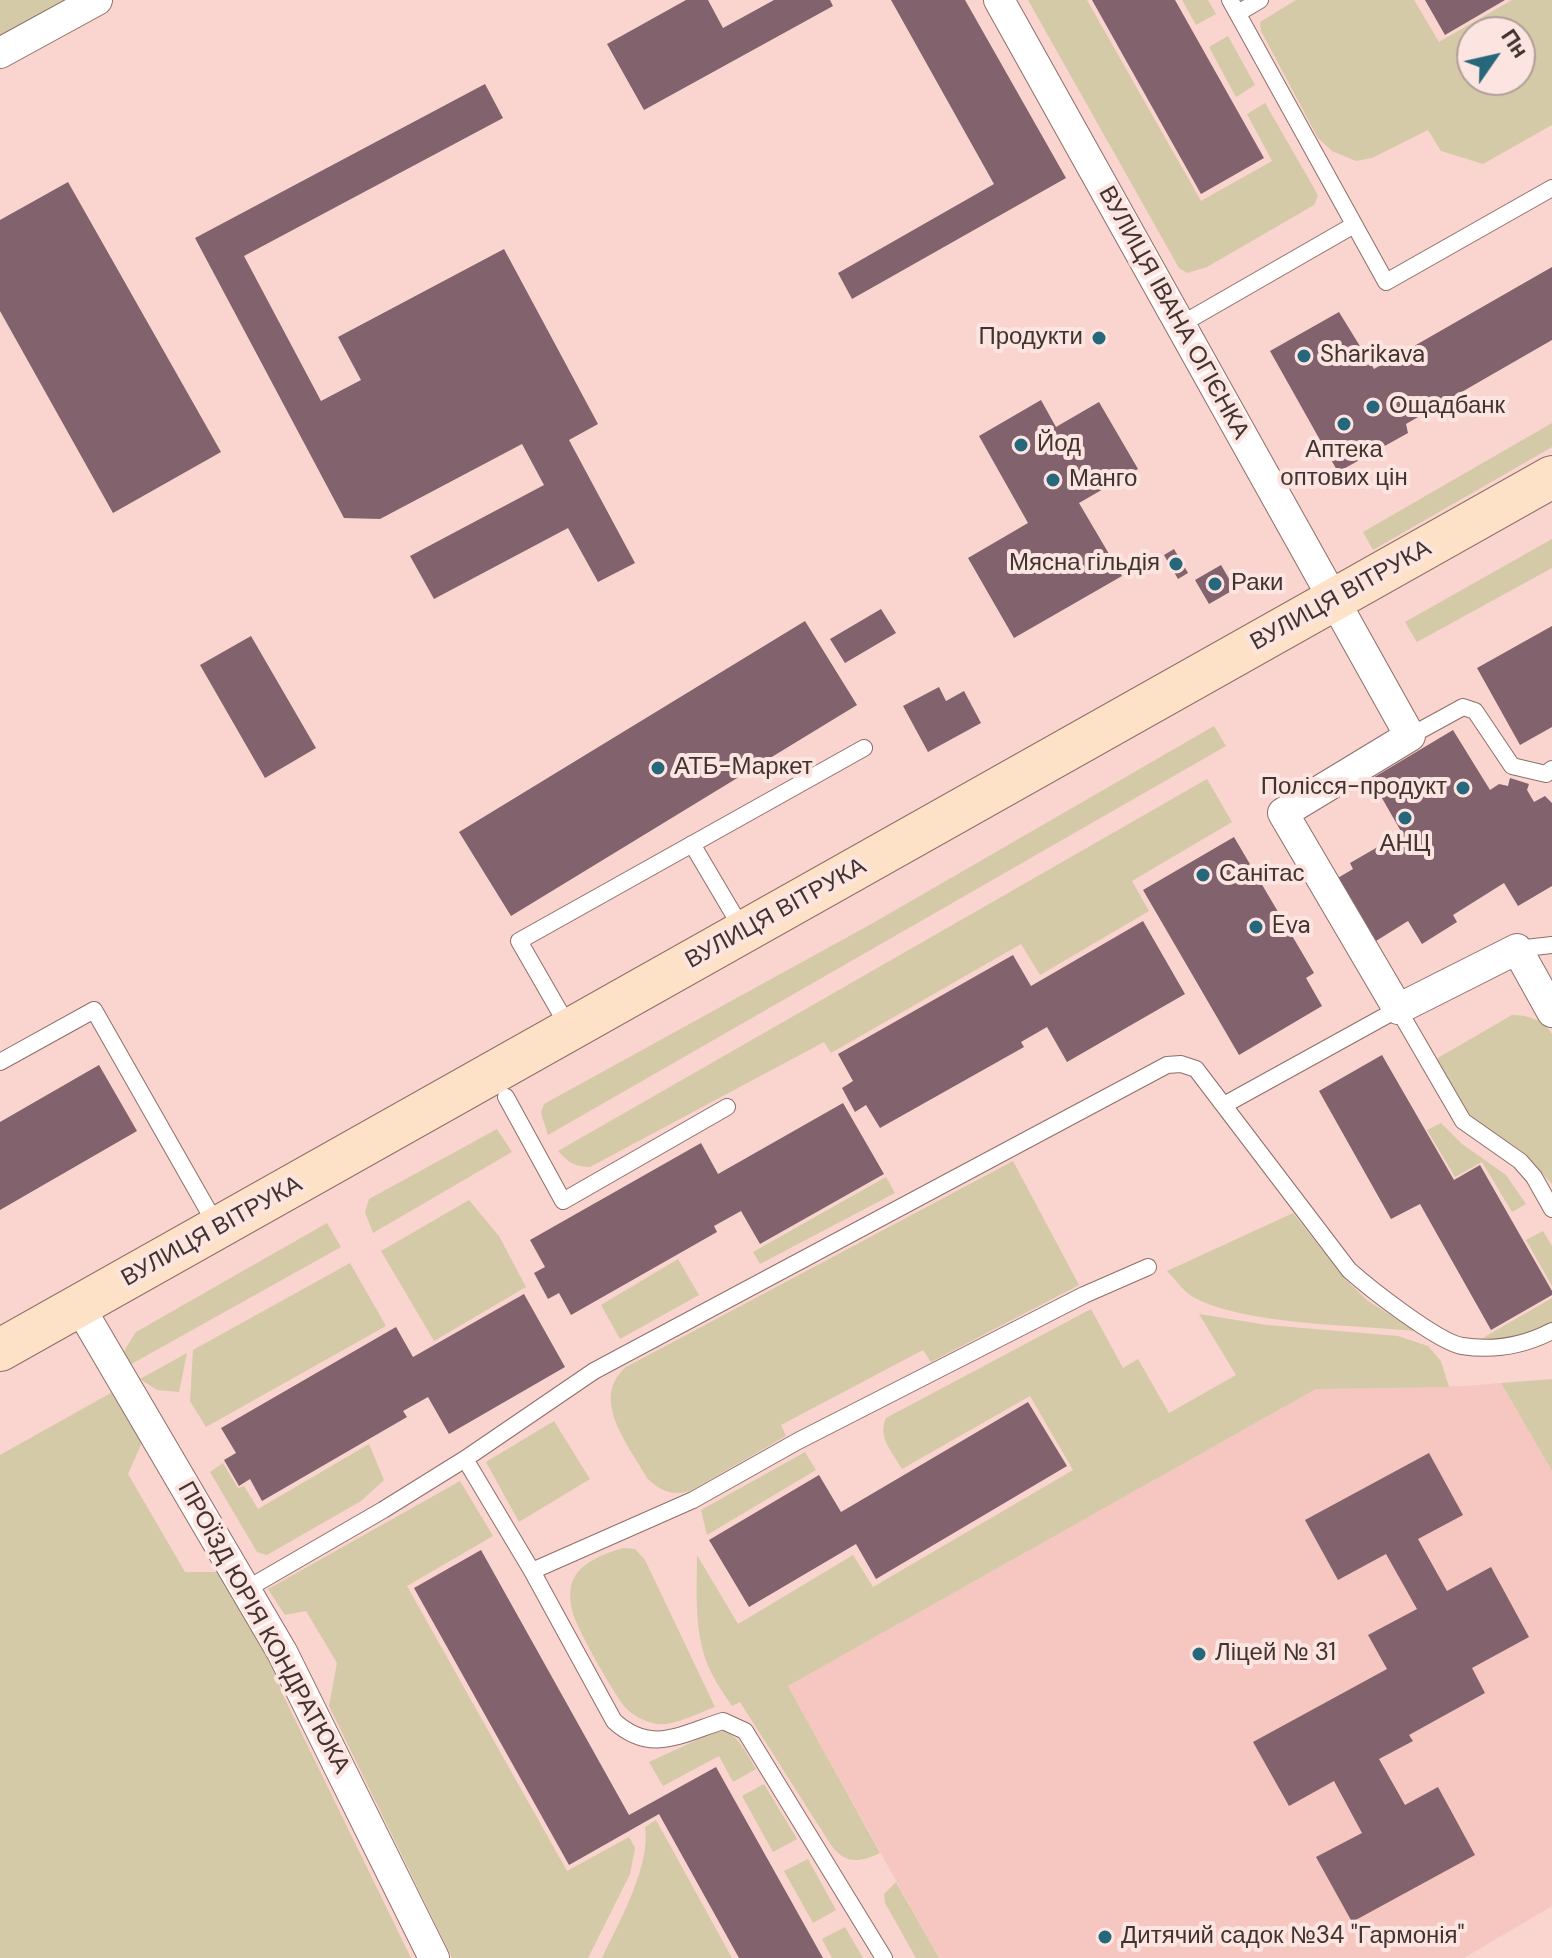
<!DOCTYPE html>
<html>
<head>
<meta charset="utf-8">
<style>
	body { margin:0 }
	#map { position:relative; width:1552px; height:1958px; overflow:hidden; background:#fad4ce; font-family:"DM Sans",sans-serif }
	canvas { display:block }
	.north { position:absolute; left:1456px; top:16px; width:80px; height:80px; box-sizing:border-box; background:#fce5e1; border:2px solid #b19e9a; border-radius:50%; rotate:56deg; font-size:22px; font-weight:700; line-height:32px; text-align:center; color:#413330 }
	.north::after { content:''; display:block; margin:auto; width:28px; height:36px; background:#26677b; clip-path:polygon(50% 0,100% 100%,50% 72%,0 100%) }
</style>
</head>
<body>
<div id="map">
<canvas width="1552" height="1958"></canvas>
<div class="north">Пн</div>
</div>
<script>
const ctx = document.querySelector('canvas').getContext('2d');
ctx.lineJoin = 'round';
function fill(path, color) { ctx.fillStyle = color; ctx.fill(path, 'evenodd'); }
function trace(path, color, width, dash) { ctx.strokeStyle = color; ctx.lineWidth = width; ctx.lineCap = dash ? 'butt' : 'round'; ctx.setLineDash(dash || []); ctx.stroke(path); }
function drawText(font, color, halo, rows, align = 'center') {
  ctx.font = font + ' "DM Sans",sans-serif'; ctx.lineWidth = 8; ctx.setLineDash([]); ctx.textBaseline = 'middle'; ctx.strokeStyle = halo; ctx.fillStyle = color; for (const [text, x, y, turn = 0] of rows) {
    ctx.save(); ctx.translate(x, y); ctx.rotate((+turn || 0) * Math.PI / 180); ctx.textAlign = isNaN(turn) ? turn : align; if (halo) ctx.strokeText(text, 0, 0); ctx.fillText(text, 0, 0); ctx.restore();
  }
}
fill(new Path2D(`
	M1501 1383 1552 1471V1906L1464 1958H939L788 1686 1316 1389 1465 1386Z`), '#f5c7c0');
fill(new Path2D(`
	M0 0H77L0 41Z
	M1028 0H1087L1201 201 1272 161 1247 114 1265 103 1314 188 1318 196 1314 205 1207 267 1187 273 1179 268Z
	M1182 0H1208L1216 14 1196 25Z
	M1296 0H1414L1439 42 1512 0H1552V125L1483 164 1441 151 1428 130 1372 158 1356 161 1332 151 1318 138 1261 31 1260 22ZM1472 32H1520V80H1472Z
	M1228 36 1255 85 1236 97 1209 47Z
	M1552 423V447L1373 550 1363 532Z
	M1552 539V568L1417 642 1405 622Z
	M1214 726 1226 746 548 1135 541 1113 544 1104 873 923Z
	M1207 779 1232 822 1132 881 1149 911 1040 975 1021 944 831 1053 824 1042 590 1167C575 1167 568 1162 558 1151Z
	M1512 1015C1527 1015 1544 1020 1552 1034V1184L1522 1151 1473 1120 1436 1059Z
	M1441 1123 1462 1144 1506 1175 1526 1204 1512 1212 1482 1162 1455 1177 1427 1130Z
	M497 1129 512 1152 373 1233 365 1212 369 1199Z
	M1013 1161 1079 1285 931 1362 923 1350 781 1425 786 1436 690 1491C672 1496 660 1491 647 1478 629 1445 589 1399 626 1367Z
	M886 1177 895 1193 760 1264 753 1252Z
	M469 1200 499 1236 526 1287 434 1341 381 1251Z
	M1293 1213 1346 1280 1368 1301 1416 1331C1355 1325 1244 1325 1193 1297 1183 1291 1175 1279 1167 1271Z
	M327 1223 341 1247 126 1367 124 1351 136 1332Z
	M1543 1231 1552 1246V1286L1526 1240Z
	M678 1259 699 1295 620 1339 601 1305Z
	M350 1263 386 1326 206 1427 190 1401 193 1350Z
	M1552 1298V1322L1512 1338 1481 1339Z
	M1091 1309 1123 1368 1138 1359 1169 1413 1236 1375 1199 1314 1267 1325 1398 1336 1428 1346 1441 1361 1449 1387 1316 1389 788 1686 880 1853C859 1863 845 1864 831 1845L740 1702 732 1706C725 1695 717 1685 712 1674 693 1637 697 1594 697 1555L738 1624 853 1555 873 1587 1073 1470 1030 1396 902 1469C893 1453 877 1437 886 1418Z
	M187 1353 179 1392 157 1390 140 1379Z
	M1552 1379V1471L1501 1383Z
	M118 1389 144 1438 128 1474 185 1572H222L265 1642 282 1693 411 1958H0V1455Z
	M554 1421 590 1479 519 1522 486 1462Z
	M369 1444 384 1480 361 1501 267 1555 257 1552 210 1472 223 1463 238 1488 244 1486 258 1509Z
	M805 1452 816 1470 707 1535 701 1510Z
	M460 1481 493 1536 407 1586 567 1871 629 1837 635 1848 630 1874 588 1958H452L329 1706 337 1663 306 1611 285 1615 268 1589Z
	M623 1548 635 1549 645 1560 715 1707C698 1713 675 1726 657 1724 645 1722 633 1716 625 1707 614 1694 575 1626 572 1610 570 1601 569 1589 573 1580 581 1562 606 1553 623 1548Z
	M723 1731C740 1736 747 1755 756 1769L733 1782 719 1756 663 1786 649 1762 712 1733Z
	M764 1784 797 1839 773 1852 742 1796Z
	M656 1820 732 1958H602C619 1922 651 1866 645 1827Z
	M808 1859 836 1910 813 1923 784 1871Z
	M896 1882 939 1958H916L885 1903 884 1894Z
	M845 1927 863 1958H832L822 1939Z`), '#d4caa7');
fill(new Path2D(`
	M686 0H708L723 28 774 0H830L833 6 644 110 607 44Z
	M891 0H965L1066 178 852 299 838 273 994 184Z
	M1092 0H1175L1264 158 1201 194Z
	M1425 0H1505L1445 35Z
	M485 84 503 118 244 256 321 401 361 380 338 337 504 249 598 424 569 440 635 563 598 582 568 528 434 599 410 556 544 485 522 444 380 519 344 518 195 238Z
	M68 182 221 452 113 513 0 311V220Z
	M1552 267V340L1406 424 1408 433 1338 472 1270 351 1339 312 1374 369Z
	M1041 400 1056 427 1099 402 1138 469 1079 503 1122 576 1014 638 968 558 1028 523 979 436Z
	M1174 549 1188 573 1178 579 1164 555Z
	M1221 565 1235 589 1209 604 1195 580Z
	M881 609 896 633 845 663 830 639Z
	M805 621 857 705 511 916 459 832Z
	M1552 626V727L1520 745 1477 668Z
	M251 636 316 748 265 778 200 665Z
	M939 687 946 701 964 691 981 723 928 752 903 706Z
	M1453 730 1490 790 1499 784 1508 786 1510 778 1529 784 1527 790 1534 802 1545 796 1552 803V886L1518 906 1504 883 1453 915 1457 922 1422 944 1408 921 1368 946 1331 882 1353 869 1350 863 1402 833 1371 779Z
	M1234 837 1314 973 1306 978 1322 1006 1239 1055 1143 890Z
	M1143 921 1185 994 1067 1062 1047 1027 1021 1042 1024 1047 880 1128 866 1105 855 1112 842 1088 853 1081 838 1054 1013 955 1031 986Z
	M1382 1055 1454 1180 1480 1165 1552 1291V1295L1491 1330 1420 1204 1391 1219 1319 1091Z
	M99 1065 137 1131 0 1210V1122Z
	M843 1103 884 1174 760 1244 741 1211 714 1226 717 1232 571 1315 559 1293 548 1299 534 1273 545 1267 530 1240 701 1143 718 1174Z
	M524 1294 565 1367 449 1434 428 1397 403 1411 407 1417 262 1501 250 1479 239 1486 224 1460 236 1453 221 1428 396 1327 413 1357Z
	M1028 1402 1067 1466 876 1579 856 1544 749 1607 709 1540 819 1475 841 1512Z
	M1429 1453 1463 1515 1418 1539 1447 1591 1491 1567 1529 1637 1472 1668 1485 1693 1409 1735 1413 1741 1379 1759 1405 1805 1438 1787 1475 1855 1352 1922 1316 1857 1362 1833 1334 1781 1289 1806 1253 1742 1387 1669 1368 1635 1417 1609 1386 1554 1338 1580 1305 1520Z
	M481 1550 629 1815 716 1767 823 1958H739L659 1814 569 1865 414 1588Z`), '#81626d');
const lane = new Path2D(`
	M1230 0 1386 282 1552 188
	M1238 13 1260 0
	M1180 325 1354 225
	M1410 736 1463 707 1475 711 1512 766 1546 774 1552 769
	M692 844 744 932
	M1517 949 1552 945
	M569 1028 519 941 864 748
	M0 1062 94 1010 218 1228
	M506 1097 563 1201 727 1107
	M1224 1105 1398 1009 1463 1121 1520 1161 1534 1177 1552 1209
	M465 1459 594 1371 1167 1065 1181 1064 1196 1069 1349 1270C1369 1288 1438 1342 1462 1346 1494 1351 1523 1346 1552 1331
	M532 1571 693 1500 798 1441 1084 1295 1148 1267
	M245 1590 383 1510 465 1459 532 1571 614 1721C651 1755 681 1734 723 1721L745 1731 884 1958`);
const street = new Path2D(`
	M999 0 1410 736 1283 813 1398 1009 1517 949 1552 1012
	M0 53 97 0
	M79 1306 282 1652 434 1958`);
const secondary = new Path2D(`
	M0 1350 1552 477`);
trace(lane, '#8f6e69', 18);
trace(street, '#8f6e69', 32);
trace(secondary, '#8f6e69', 44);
trace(lane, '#fff', 16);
trace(street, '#fff', 30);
trace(secondary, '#fee2c8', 42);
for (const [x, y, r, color] of [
	[1099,338,8,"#26677b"],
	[1304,356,8,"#26677b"],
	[1373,407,8,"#26677b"],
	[1344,424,8,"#26677b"],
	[1021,445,8,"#26677b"],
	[1053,480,8,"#26677b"],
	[1176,564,8,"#26677b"],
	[1215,584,8,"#26677b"],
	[658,768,8,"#26677b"],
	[1463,788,8,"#26677b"],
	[1405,818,8,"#26677b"],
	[1203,875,8,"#26677b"],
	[1256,927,8,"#26677b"],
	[1199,1654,8,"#26677b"],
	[1105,1937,8,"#26677b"]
]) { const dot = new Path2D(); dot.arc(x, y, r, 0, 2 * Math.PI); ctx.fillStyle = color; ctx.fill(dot); trace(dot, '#fce5e1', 3); }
drawText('24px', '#413330', '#fce5e1', [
	["ВУЛИЦЯ ІВАНА ОГІЄНКА",1173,313,61],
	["ВУЛИЦЯ ВІТРУКА",1341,596,-29],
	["ВУЛИЦЯ ВІТРУКА",776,914,-29],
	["ВУЛИЦЯ ВІТРУКА",212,1232,-29],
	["ПРОЇЗД ЮРІЯ КОНДРАТЮКА",263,1628,61]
]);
drawText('24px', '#413330', '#fce5e1', [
	["Продукти",1083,338,"right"],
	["Sharikava",1320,356],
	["Ощадбанк",1389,407],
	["Йод",1037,445],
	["Аптека",1344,451,"center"],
	["оптових цін",1344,479,"center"],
	["Манго",1069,480],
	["Мясна гільдія",1160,564,"right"],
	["Раки",1231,584],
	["АТБ-Маркет",674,768],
	["Полісся-продукт",1447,788,"right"],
	["АНЦ",1405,845,"center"],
	["Санітас",1219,875],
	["Eva",1272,927],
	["Ліцей № 31",1215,1654],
	["Дитячий садок №34 \"Гармонія\"",1121,1937]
], 'left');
</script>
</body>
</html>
